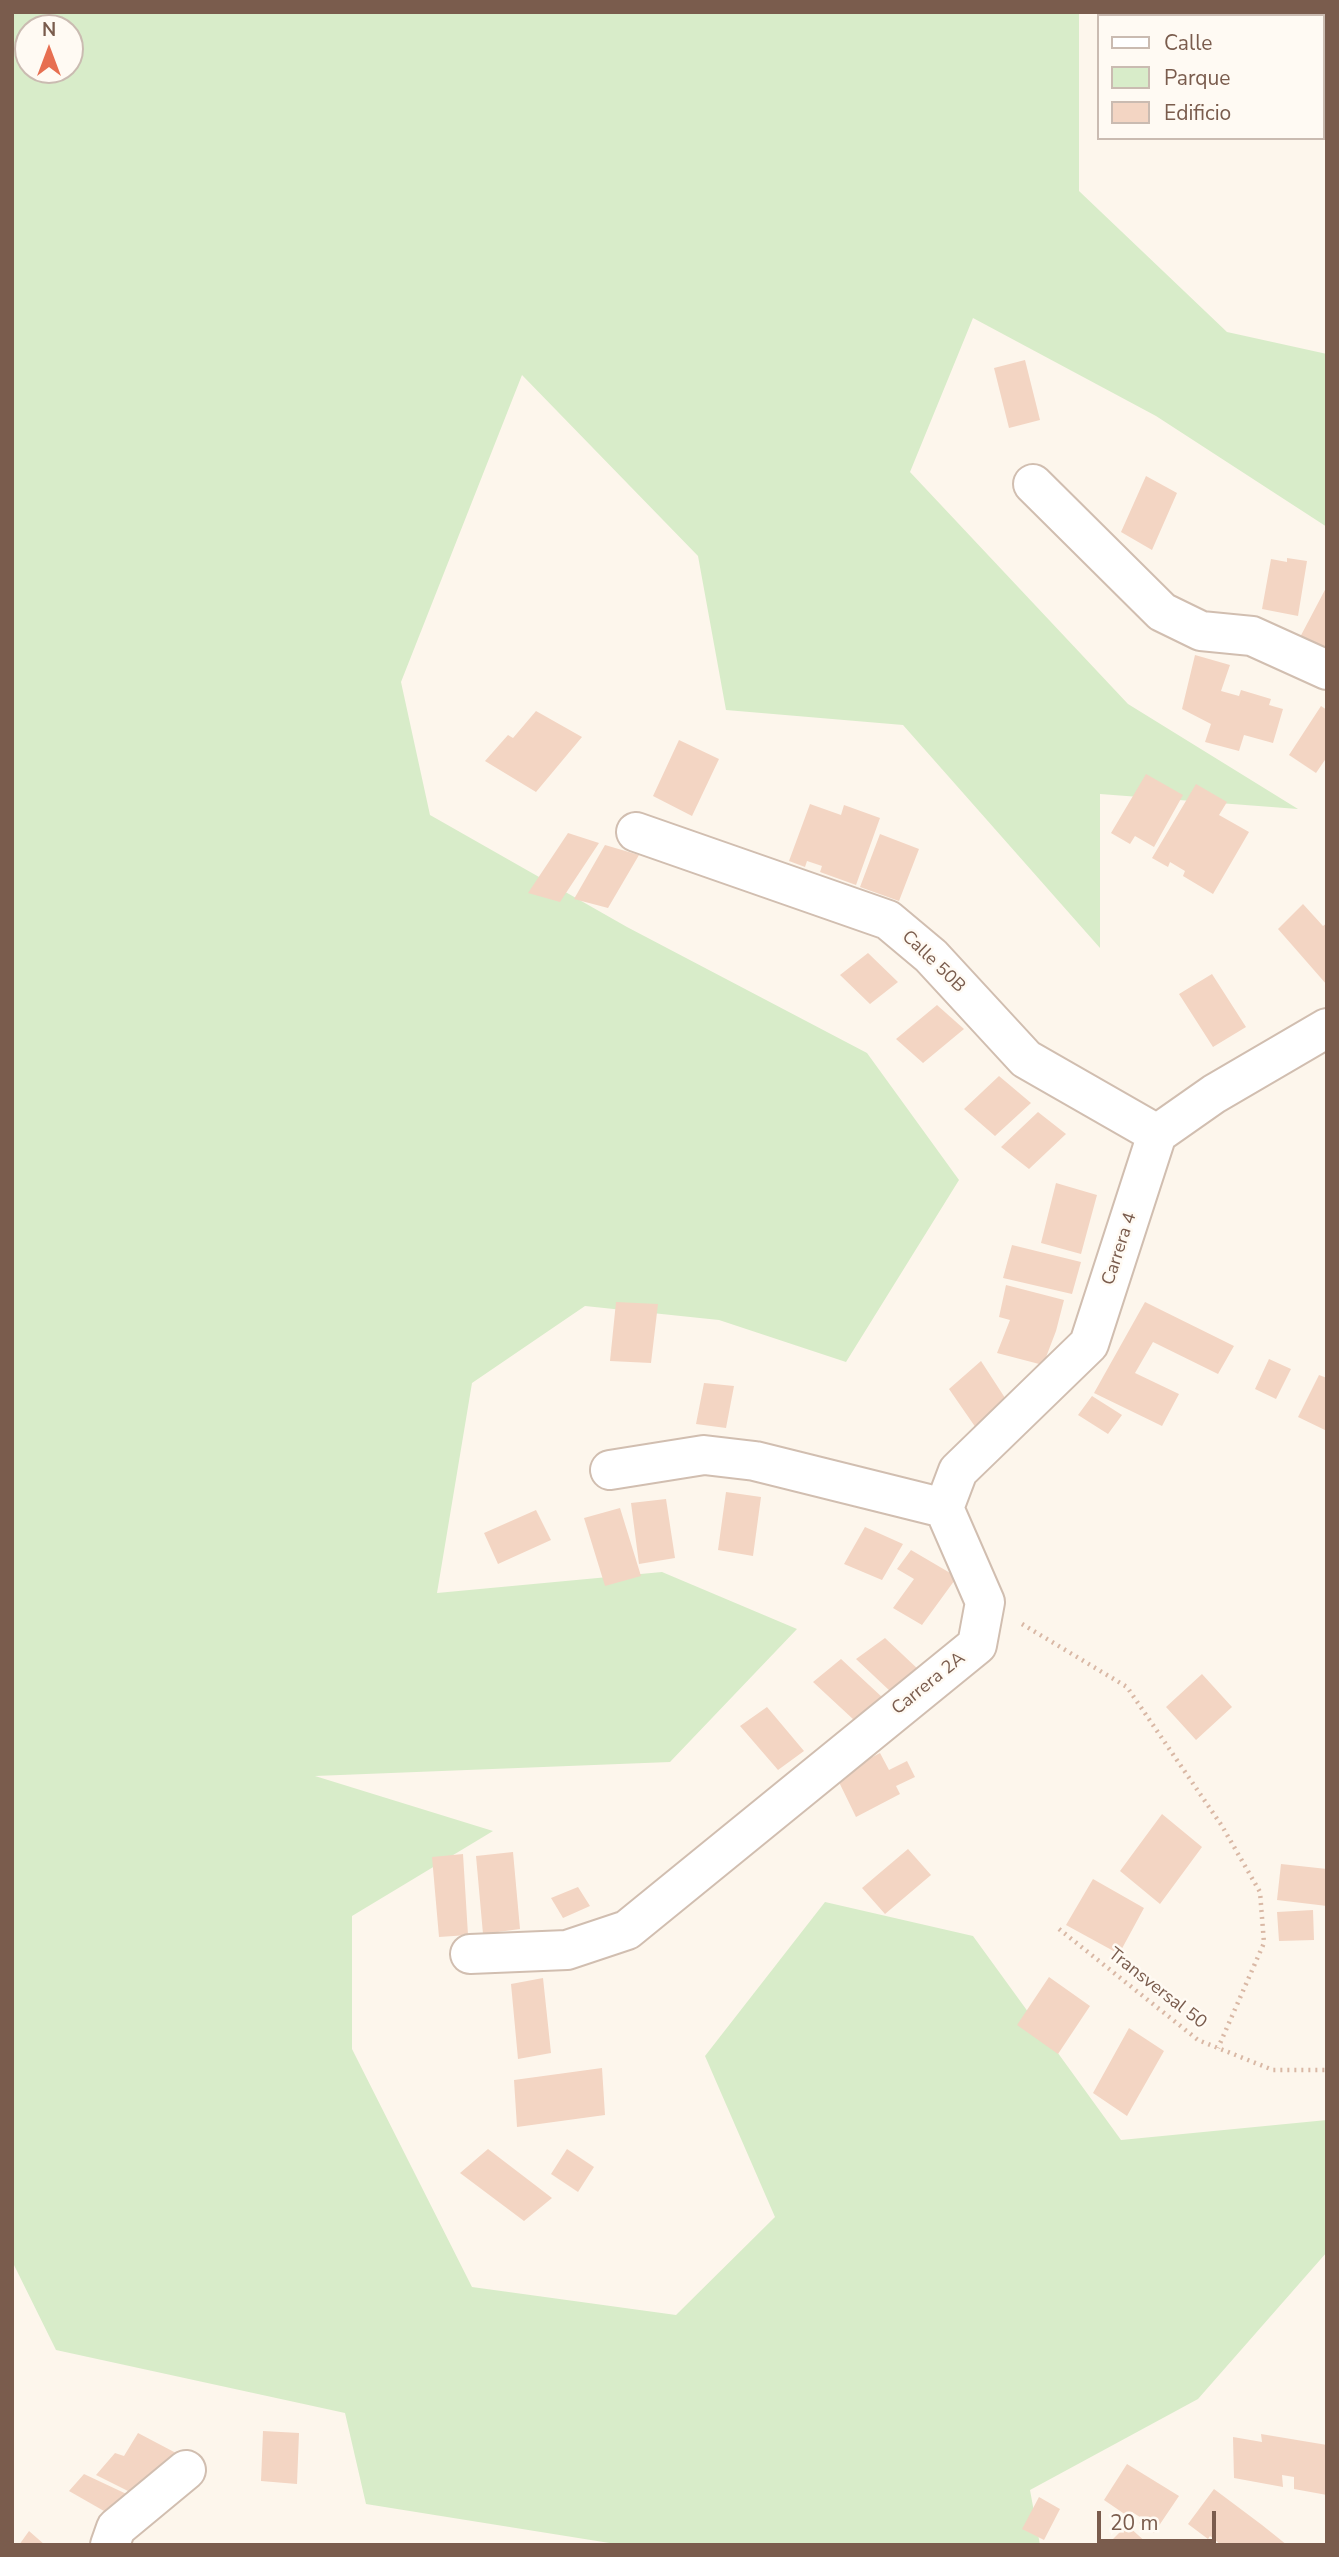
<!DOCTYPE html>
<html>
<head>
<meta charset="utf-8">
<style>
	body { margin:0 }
	#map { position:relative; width:1339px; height:2557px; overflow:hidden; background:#fdf6ec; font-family:"Nunito Sans",sans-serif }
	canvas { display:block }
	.frame { position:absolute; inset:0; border:14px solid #7a5c4d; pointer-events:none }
	.legend { position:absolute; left:1097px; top:14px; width:228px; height:126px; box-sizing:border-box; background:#fffaf3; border:2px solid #cabbb1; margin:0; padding:9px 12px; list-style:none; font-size:21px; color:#7a5c4d }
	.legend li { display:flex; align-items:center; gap:14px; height:35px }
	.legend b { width:35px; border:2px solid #cabbb1 }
	.north { position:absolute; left:14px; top:14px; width:70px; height:70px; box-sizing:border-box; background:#fffaf3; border:2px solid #cabbb1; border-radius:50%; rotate:0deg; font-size:19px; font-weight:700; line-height:28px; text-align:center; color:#7a5c4d }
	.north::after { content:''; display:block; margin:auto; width:24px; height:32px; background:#e76f51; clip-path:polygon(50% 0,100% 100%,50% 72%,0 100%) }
	.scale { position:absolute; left:1097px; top:2511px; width:119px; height:32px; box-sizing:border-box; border:4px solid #7a5c4d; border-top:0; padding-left:9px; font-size:21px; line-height:24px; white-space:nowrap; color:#7a5c4d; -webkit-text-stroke:5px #fffaf3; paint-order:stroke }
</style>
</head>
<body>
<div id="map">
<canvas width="1339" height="2557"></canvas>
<div class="frame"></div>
<ul class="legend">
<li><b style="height:9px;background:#fff"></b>Calle</li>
<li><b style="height:19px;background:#d8ecc9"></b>Parque</li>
<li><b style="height:19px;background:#f3d5c3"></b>Edificio</li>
</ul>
<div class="north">N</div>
<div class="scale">20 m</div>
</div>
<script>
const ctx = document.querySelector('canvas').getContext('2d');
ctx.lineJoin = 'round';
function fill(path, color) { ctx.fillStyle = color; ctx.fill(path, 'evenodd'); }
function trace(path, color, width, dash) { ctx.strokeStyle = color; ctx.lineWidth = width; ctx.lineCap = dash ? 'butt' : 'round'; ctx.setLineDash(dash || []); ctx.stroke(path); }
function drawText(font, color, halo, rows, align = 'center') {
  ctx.font = font + ' "Nunito Sans",sans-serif'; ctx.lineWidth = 5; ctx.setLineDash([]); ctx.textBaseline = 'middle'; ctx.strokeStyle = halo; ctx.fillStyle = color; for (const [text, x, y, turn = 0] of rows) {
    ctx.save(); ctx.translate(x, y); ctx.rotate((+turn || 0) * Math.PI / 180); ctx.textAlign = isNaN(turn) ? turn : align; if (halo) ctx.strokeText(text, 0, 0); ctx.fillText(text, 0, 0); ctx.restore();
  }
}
fill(new Path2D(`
	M12 12H1079V191L1227 332 1327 354V527L1156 416 973 318 910 472 1128 704 1298 809 1100 794V948L903 725 726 710 698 556 522 375 401 682 430 815 627 927 867 1053 959 1180 846 1362 719 1320 585 1306 472 1383 437 1593 662 1572 797 1629 670 1762 315 1776 493 1831 352 1916V2049L472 2287 676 2315 775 2217 705 2056 825 1902 973 1936 1121 2140 1327 2120V2252L1198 2399 1030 2490 1040 2545H622L366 2504 345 2413 56 2350 12 2261ZM28 28H70V70H28Z`), '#d8ecc9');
fill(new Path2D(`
	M1025 360 1040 420 1009 428 994 368Z
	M1146 476 1177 493 1152 550 1121 532Z
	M1287 558 1307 561 1298 616 1262 609 1271 559 1287 562Z
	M1327 586V655L1298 641Z
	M1195 655 1230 665 1221 691 1239 696 1241 690 1271 699 1269 705 1283 709 1273 743 1244 735 1239 751 1205 742 1211 724 1182 709Z
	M1321 706 1327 710V757L1316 773 1289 755Z
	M536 711 582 737 536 792 485 761 508 735 513 738Z
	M679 740 719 759 692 816 653 796Z
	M1146 774 1183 795 1154 847 1135 836 1130 844 1111 833Z
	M1196 784 1227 802 1219 815 1249 832 1213 894 1183 876 1185 871 1170 862 1168 867 1152 858Z
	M810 804 841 815 844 805 880 818 856 885 820 872 822 866 807 861 805 867 789 861Z
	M568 833 599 843 560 902 528 893Z
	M880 834 919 849 899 901 860 887Z
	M605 845 639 855 608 908 574 899Z
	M1303 904 1323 926 1327 923V985L1278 929Z
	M868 953 898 982 870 1004 840 975Z
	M1212 974 1246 1027 1213 1047 1179 994Z
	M937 1005 964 1029 923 1063 896 1039Z
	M999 1076 1031 1103 995 1136 964 1109Z
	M1038 1112 1066 1134 1029 1169 1001 1147Z
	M1056 1183 1097 1195 1081 1254 1041 1243Z
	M1012 1245 1081 1262 1072 1294 1003 1278Z
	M1006 1285 1064 1300 1056 1331 1043 1365 997 1353 1010 1320 999 1317Z
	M616 1302 658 1304 651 1363 610 1361Z
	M1145 1302 1234 1346 1218 1374 1153 1342 1135 1373 1179 1394 1162 1426 1094 1393Z
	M1269 1359 1291 1369 1276 1399 1255 1389Z
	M981 1361 1007 1401 976 1428 949 1389Z
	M1319 1375 1327 1378V1431L1298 1417Z
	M704 1383 734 1386 726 1428 696 1424Z
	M1092 1396 1122 1415 1108 1434 1078 1415Z
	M726 1492 761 1497 753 1556 718 1550Z
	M666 1499 675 1558 639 1564 631 1503Z
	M620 1508 641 1576 605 1586 584 1518Z
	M536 1510 551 1540 498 1564 484 1533Z
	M865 1527 903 1544 882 1580 844 1564Z
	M911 1550 957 1577 922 1625 893 1608 914 1579 897 1569Z
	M885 1638 920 1671 891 1692 856 1659Z
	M841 1659 883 1698 854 1720 813 1682Z
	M1202 1674 1232 1707 1196 1740 1166 1707Z
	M767 1707 804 1751 778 1770 740 1726Z
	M880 1753 889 1770 907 1761 915 1777 896 1786 900 1794 856 1817 836 1776Z
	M1162 1814 1202 1847 1160 1904 1120 1871Z
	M908 1849 931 1875 885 1914 862 1888Z
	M513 1852 520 1929 483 1934 476 1856Z
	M463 1854 468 1935 439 1937 432 1857Z
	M1281 1864 1327 1869V1906L1277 1900Z
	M1093 1879 1144 1908 1119 1954 1066 1925Z
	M578 1887 590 1906 563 1918 551 1898Z
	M1313 1910 1314 1940 1279 1941 1277 1912Z
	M1049 1977 1090 2006 1058 2054 1017 2025Z
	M543 1978 551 2053 518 2059 511 1984Z
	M1129 2028 1164 2051 1127 2116 1093 2093Z
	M602 2068 605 2115 517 2127 514 2080Z
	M488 2149 552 2198 524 2221 460 2173Z
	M567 2149 594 2167 578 2192 551 2174Z
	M263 2431 299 2433 297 2484 261 2481Z
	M138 2433 176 2453 138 2496 96 2475 115 2453 124 2456Z
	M1261 2434 1327 2445V2495L1294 2489V2477L1282 2475 1283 2487 1234 2478 1233 2437 1262 2442Z
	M1127 2464 1179 2496 1154 2533 1139 2523 1143 2519 1132 2512 1129 2517 1104 2500Z
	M84 2474 135 2498 118 2519 69 2491Z
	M1214 2489 1262 2525 1287 2545H1221L1210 2536 1208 2539 1188 2524Z
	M1039 2497 1060 2509 1044 2540 1022 2529Z
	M1127 2525 1149 2545H1107Z
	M29 2531 45 2545H19Z`), '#f3d5c3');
const street = new Path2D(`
	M1033 484 1162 612 1201 631 1252 636 1327 670
	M636 832 888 920 931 956 1026 1059 1157 1134
	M610 1470 704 1455 755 1461 944 1508
	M944 1508 958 1471 1089 1344 1157 1134 1214 1094 1327 1028
	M470 1954 567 1950 627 1930 977 1645 985 1602 944 1508
	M110 2545 116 2528 186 2470`);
trace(street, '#d1beb0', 42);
trace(new Path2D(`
	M1022 1624 1127 1687 1222 1826 1260 1892 1264 1943 1218 2048
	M1059 1929 1198 2040 1273 2070H1327`), '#d9b8a5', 4.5, [2, 5]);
trace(street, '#fff', 38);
drawText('18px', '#7a5c4d', '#fffaf3', [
	["Calle 50B",933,962,44],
	["Carrera 4",1120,1249,-72],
	["Carrera 2A",929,1684,-39],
	["Transversal 50",1157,1989,38]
]);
</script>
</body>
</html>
